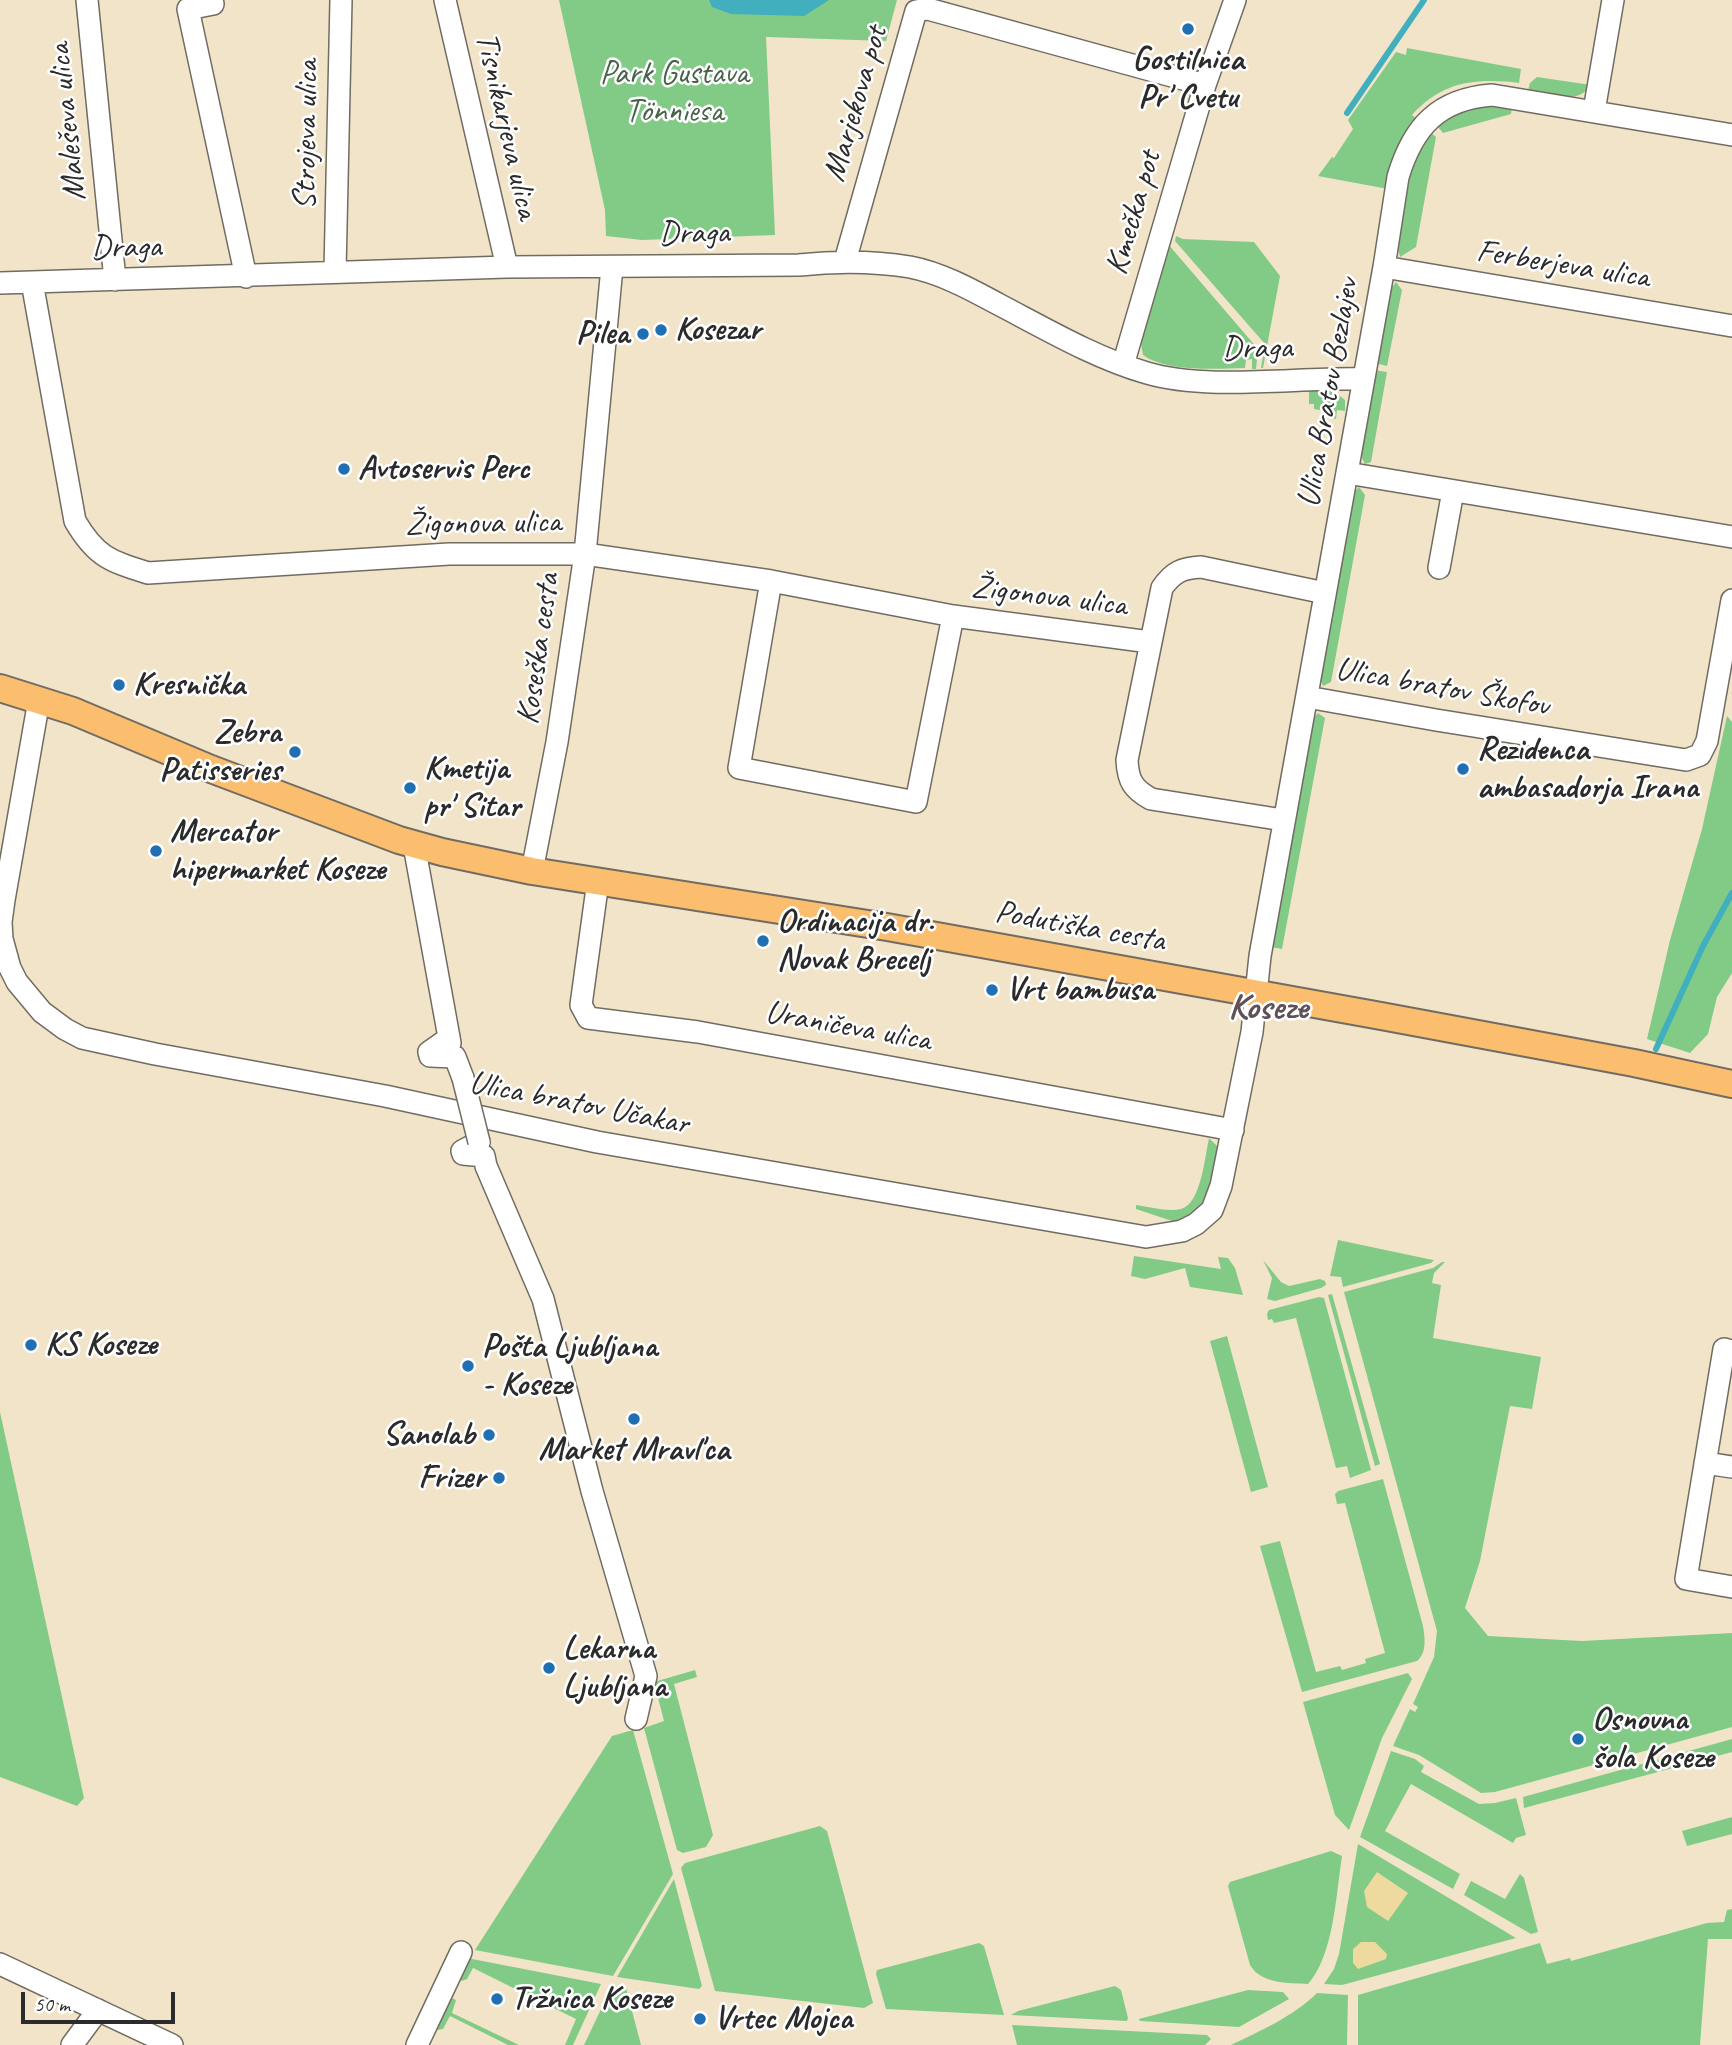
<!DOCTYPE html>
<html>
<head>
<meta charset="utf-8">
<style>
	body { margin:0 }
	#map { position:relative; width:1732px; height:2045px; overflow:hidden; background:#f2e4c9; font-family:Caveat,sans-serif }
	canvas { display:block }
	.scale { position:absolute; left:21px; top:1992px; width:154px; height:32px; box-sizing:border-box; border:4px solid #2b2b2b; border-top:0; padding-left:9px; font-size:21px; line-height:24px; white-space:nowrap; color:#2b2b2b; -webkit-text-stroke:5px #fff; paint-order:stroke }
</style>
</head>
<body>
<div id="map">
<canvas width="1732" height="2045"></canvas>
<div class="scale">50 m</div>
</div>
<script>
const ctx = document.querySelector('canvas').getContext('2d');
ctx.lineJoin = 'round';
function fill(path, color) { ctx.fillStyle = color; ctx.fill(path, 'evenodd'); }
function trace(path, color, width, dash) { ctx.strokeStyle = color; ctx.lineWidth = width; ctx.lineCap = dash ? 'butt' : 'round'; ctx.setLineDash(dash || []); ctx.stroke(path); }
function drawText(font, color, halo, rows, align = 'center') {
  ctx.font = font + ' Caveat,sans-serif'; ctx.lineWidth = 5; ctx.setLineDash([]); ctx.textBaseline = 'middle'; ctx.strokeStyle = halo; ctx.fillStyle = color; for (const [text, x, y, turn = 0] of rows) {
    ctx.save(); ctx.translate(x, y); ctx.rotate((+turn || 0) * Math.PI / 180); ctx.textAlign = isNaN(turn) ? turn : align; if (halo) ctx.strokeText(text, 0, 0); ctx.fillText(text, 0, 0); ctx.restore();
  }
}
fill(new Path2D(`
	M559 0H897L886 41 766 37 775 235 642 240 606 236 605 210Z
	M1407 48 1521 69 1519 83C1476 78 1443 81 1412 115L1417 119 1388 189 1318 176 1332 157 1334 158 1353 129 1348 120 1396 52 1406 55Z
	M1537 77 1591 85C1578 106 1549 94 1528 90L1530 83Z
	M1489 104 1512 107 1511 114 1443 133 1437 126 1464 109Z
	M1430 132 1436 137 1416 247 1400 257 1397 245 1413 161Z
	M1176 236 1183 239 1254 242 1280 276 1263 368H1261L1265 344 1175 241Z
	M1168 244 1258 349 1256 369H1252V359L1246 360 1245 368C1217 369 1166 372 1143 355L1141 344Z
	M1396 282 1402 290 1387 366 1375 363 1388 293Z
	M1374 370 1387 372 1371 462 1365 464 1360 454Z
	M1309 387H1335L1334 391 1345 400V411L1337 410 1336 419 1330 418V412L1314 409V404H1309Z
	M1359 487 1365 495 1331 682 1323 686 1320 678 1354 492Z
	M1318 713 1325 718 1282 949 1271 947 1312 719Z
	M1727 716 1732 722V973L1717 997 1708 1034 1690 1053 1647 1039 1670 940 1702 829Z
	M1209 1138 1220 1149V1165L1200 1212 1178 1223 1136 1209V1205C1151 1207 1167 1212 1181 1209 1201 1204 1205 1156 1209 1138Z
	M1338 1240 1433 1260H1434L1431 1263 1343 1287 1341 1277 1330 1276Z
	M1134 1256 1221 1269 1218 1257 1228 1258 1235 1268 1243 1295 1190 1287 1185 1268 1145 1279 1131 1276Z
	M1263 1260 1281 1282 1289 1286 1320 1279 1325 1281 1326 1285 1321 1288 1275 1301 1267 1299 1272 1278Z
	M1442 1262H1445L1434 1273 1432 1283 1441 1285 1433 1338 1541 1357 1532 1409 1510 1406 1480 1561 1465 1608 1488 1636 1582 1641 1732 1633V1727L1495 1792 1481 1793 1419 1755 1393 1746 1410 1709 1415 1712 1418 1707 1413 1704 1434 1657 1437 1631 1344 1292 1433 1268Z
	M1332 1294 1380 1464 1375 1466 1328 1295Z
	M1319 1297 1324 1298 1371 1470 1350 1478 1347 1466 1336 1468 1296 1318 1274 1323 1272 1319 1268 1320 1267 1314 1269 1310Z
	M1227 1336 1268 1487 1251 1492 1210 1341Z
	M0 1412 84 1798 77 1806 0 1777Z
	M1383 1479 1423 1626C1425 1638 1427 1653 1417 1661L1302 1692 1260 1546 1280 1541 1316 1672 1340 1666 1342 1670 1366 1663 1365 1659 1385 1653 1345 1503 1337 1504 1335 1494 1338 1491Z
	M695 1670 697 1677 674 1684 713 1835 706 1847 683 1853 677 1850 644 1728 664 1721 654 1682Z
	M1408 1673 1412 1679 1382 1738 1349 1830 1335 1815 1303 1702Z
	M633 1730 673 1874 613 1976 475 1950 612 1736Z
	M1732 1739V1752L1524 1808 1523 1797Z
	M1391 1751 1415 1759 1424 1766 1421 1772 1479 1804 1495 1803 1516 1798 1526 1835 1516 1838 1513 1843 1411 1784 1385 1831 1460 1874 1453 1889 1360 1837Z
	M1732 1817V1834L1687 1846 1682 1831Z
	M820 1826 827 1831 873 2003 864 2008 715 1991 681 1868 685 1863Z
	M1358 1844 1516 1938 1342 1985 1324 1984 1334 1969 1339 1954Z
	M1331 1851 1342 1856C1336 1894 1334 1955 1308 1984 1288 1983 1261 1984 1250 1965L1228 1886 1230 1882Z
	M1520 1874 1524 1878 1538 1932 1531 1934 1464 1895 1471 1881 1505 1899Z
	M674 1879 702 1986 699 1989 617 1977Z
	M1732 1909V1939H1708L1700 2045H1358V1995L1540 1943 1547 1964 1570 1958 1571 1961 1707 1923 1724 1922 1727 1910Z
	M979 1943 984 1946 1004 2015 886 2009 876 1974 877 1970Z
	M467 1958 601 1984 573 2045H565L576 2019 473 1968 467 1979 462 1981 460 1979Z
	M612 1986 626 1988 641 2045H584Z
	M1115 1986 1121 1990 1128 2018 1127 2021 1011 2015 1018 2011Z
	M1248 1990 1283 1992 1289 1999 1239 2027 1140 2021 1139 2019Z
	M1317 1993 1348 1995 1347 2045H1231C1260 2031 1294 2016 1317 1993Z
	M450 1997 456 2000 452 2013 519 2045H508L450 2016 443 2029 437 2030 436 2028Z
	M1012 2025 1207 2035 1211 2039 1205 2045H1017Z`), '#82cb87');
fill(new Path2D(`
	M1377 1872 1408 1893 1388 1921 1367 1907 1364 1891Z
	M1361 1942H1375L1387 1954 1386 1959 1358 1969 1353 1963V1949Z`), '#eeda9e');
fill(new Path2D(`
	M709 0H829L804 16 731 14 712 7Z`), '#41afbd');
trace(new Path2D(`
	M1347 113 1424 0
	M1656 1049 1703 946 1732 893`), '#41afbd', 6);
const minor = new Path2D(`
	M87 0 115 280
	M212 0 213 4 188 9 246 277
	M445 0 507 267
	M1594 111 1613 0
	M845 261 916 11 928 9 1205 85
	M1384 267 1732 326
	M335 271 341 0
	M32 282 75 521C96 557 110 561 148 573L449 554H585L771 581 953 616 1150 642
	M0 283 507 267 799 265C837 261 873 261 910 267 941 273 970 289 998 304 1046 329 1095 358 1147 373 1208 391 1298 377 1364 379
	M1123 365 1205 85 1235 0
	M1347 473 1732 537
	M1439 568 1453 491
	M771 581 739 768 916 802 953 616
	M1307 697 1436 720 1686 760 1700 755 1707 741 1732 600
	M39 700 4 900 1 922 2 939 10 968 17 982 42 1012 65 1029 82 1038 155 1054 385 1096 597 1142 1146 1237 1182 1231 1196 1224 1212 1210 1221 1186 1252 1032 1260 956 1384 267 1398 177C1413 127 1438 99 1492 95L1732 135
	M1283 820 1151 799C1133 789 1128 781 1127 760L1162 588C1173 572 1182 568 1201 567L1325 593
	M414 845 450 1043
	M532 871 557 742 585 554 612 267
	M598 881 581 1005 588 1018 698 1032 1233 1130
	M449 1038 429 1052 430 1056 455 1057 463 1078
	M479 1142 462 1151 463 1154 484 1156 486 1166 543 1299 592 1491 646 1676 636 1719
	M1732 1351 1724 1349 1686 1579 1732 1587
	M1705 1463 1732 1467
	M0 1964 172 2045
	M72 2045 98 2010
	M417 2045 461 1952`);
const major = new Path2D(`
	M0 688 73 711 211 769 399 840 442 852 532 871 887 927 1381 1016 1634 1063 1732 1084`);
trace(minor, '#716c62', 24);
trace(major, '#716c62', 30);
trace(minor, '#fff', 21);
trace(major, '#fbbd6e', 26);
const minorBridge = new Path2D(`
	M463 1078 479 1142`);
trace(minorBridge, '#716c62', 24, []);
trace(minorBridge, '#fff', 21);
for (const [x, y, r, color] of [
	[1188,29,7,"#1f6fb2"],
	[661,330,7,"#1f6fb2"],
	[643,334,7,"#1f6fb2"],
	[344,469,7,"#1f6fb2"],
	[119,685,7,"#1f6fb2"],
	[295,752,7,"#1f6fb2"],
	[1463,769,7,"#1f6fb2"],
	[410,788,7,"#1f6fb2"],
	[156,851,7,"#1f6fb2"],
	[763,941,7,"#1f6fb2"],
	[992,990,7,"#1f6fb2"],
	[31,1345,7,"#1f6fb2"],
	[468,1366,7,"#1f6fb2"],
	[634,1419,7,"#1f6fb2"],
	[489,1435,7,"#1f6fb2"],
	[499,1478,7,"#1f6fb2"],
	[549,1668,7,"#1f6fb2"],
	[1578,1739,7,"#1f6fb2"],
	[497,1999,7,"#1f6fb2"],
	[700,2019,7,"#1f6fb2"]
]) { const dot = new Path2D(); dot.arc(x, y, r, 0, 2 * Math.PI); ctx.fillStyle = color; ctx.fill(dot); trace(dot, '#fff', 2.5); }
drawText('bold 33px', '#2b2b2b', '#fff', [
	["Gostilnica",1188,60,"center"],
	["Pr' Cvetu",1188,98,"center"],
	["Kosezar",675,330],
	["Pilea",629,334,"right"],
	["Avtoservis Perc",358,469],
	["Kresnička",133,685],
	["Zebra",281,733,"right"],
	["Patisseries",281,771,"right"],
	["Rezidenca",1477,750],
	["ambasadorja Irana",1477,788],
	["Kmetija",424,769],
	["pr' Sitar",424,807],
	["Mercator",170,832],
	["hipermarket Koseze",170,870],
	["Ordinacija dr.",777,922],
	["Novak Brecelj",777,960],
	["Vrt bambusa",1006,990],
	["KS Koseze",45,1345],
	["Pošta Ljubljana",482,1347],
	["- Koseze",482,1385],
	["Sanolab",475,1435,"right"],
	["Market Mravl'ca",634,1450,"center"],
	["Frizer",485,1478,"right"],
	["Lekarna",563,1649],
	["Ljubljana",563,1687],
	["Osnovna",1592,1720],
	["šola Koseze",1592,1758],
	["Tržnica Koseze",511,1999],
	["Vrtec Mojca",714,2019]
], 'left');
drawText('33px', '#49634b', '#fff', [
	["Park Gustava",674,74],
	["Tönniesa",674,112]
]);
drawText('33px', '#2b2b2b', '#fff', [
	["Marjekova pot",856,104,-74],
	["Maleševa ulica",68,122,-96],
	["Tisnikarjeva ulica",506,126,77],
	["Strojeva ulica",307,135,-89],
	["Kmečka pot",1134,213,-74],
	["Draga",694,234,-1],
	["Draga",126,248,-1],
	["Ferberjeva ulica",1563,265,9],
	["Draga",1257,349,-1],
	["Ulica Bratov Bezlajev",1329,393,-80],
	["Žigonova ulica",483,524,-1],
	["Žigonova ulica",1049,597,7],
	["Koseška cesta",539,649,-82],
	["Ulica bratov Škofov",1442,688,10],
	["Podutiška cesta",1080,927,10],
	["Uraničeva ulica",848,1027,10],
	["Ulica bratov Učakar",579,1104,11]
]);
drawText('bold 37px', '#605057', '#fff', [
	["Koseze",1268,1008]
]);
</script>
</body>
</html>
